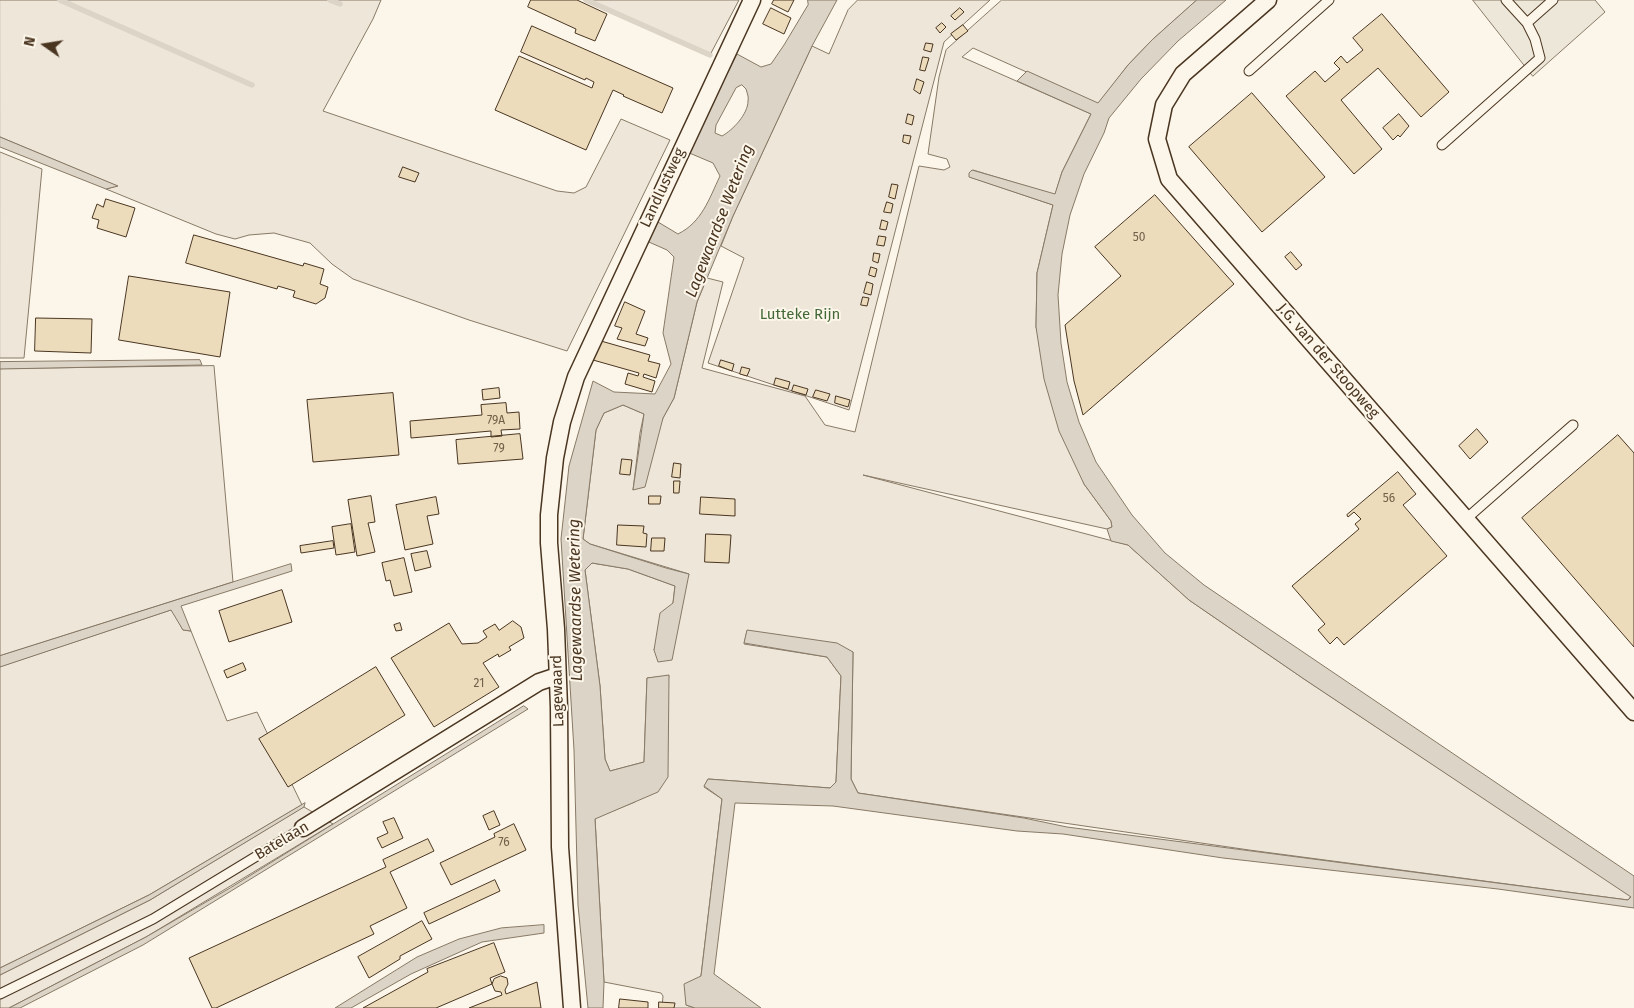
<!DOCTYPE html>
<html>
<head>
<meta charset="utf-8">
<style>
	body { margin:0 }
	#map { position:relative; width:1634px; height:1008px; overflow:hidden; background:#fbf6e9; font-family:"Fira Sans",sans-serif }
	canvas { display:block }
	.north { position:absolute; left:20px; top:20px; width:50px; height:50px; -webkit-text-stroke:4px #fbf6e9; paint-order:stroke; rotate:283deg; font-size:14px; font-weight:700; line-height:20px; text-align:center; color:#4a3520 }
	.north::after { content:''; display:block; margin:auto; width:18px; height:22px; background:#4a3520; clip-path:polygon(50% 0,100% 100%,50% 72%,0 100%) }
</style>
</head>
<body>
<div id="map">
<canvas width="1634" height="1008"></canvas>
<div class="north">N</div>
</div>
<script>
const ctx = document.querySelector('canvas').getContext('2d');
ctx.lineJoin = 'round';
function fill(path, color) { ctx.fillStyle = color; ctx.fill(path, 'evenodd'); }
function trace(path, color, width, dash) { ctx.strokeStyle = color; ctx.lineWidth = width; ctx.lineCap = dash ? 'butt' : 'round'; ctx.setLineDash(dash || []); ctx.stroke(path); }
function drawText(font, color, halo, rows, align = 'center') {
  ctx.font = font + ' "Fira Sans",sans-serif'; ctx.lineWidth = 4; ctx.setLineDash([]); ctx.textBaseline = 'middle'; ctx.strokeStyle = halo; ctx.fillStyle = color; for (const [text, x, y, turn = 0] of rows) {
    ctx.save(); ctx.translate(x, y); ctx.rotate((+turn || 0) * Math.PI / 180); ctx.textAlign = isNaN(turn) ? turn : align; if (halo) ctx.strokeText(text, 0, 0); ctx.fillText(text, 0, 0); ctx.restore();
  }
}
const green = new Path2D(`
	M0 0H381L373 19 323 111 557 191 574 193 586 187 621 119 670 140 567 351 469 320 353 279 332 264 310 243 274 233 249 235 235 239 216 234 106 189 117 186 0 137Z
	M584 0H739L710 55Z
	M858 0H990L944 42 849 410 708 363 744 258 721 246 733 216 812 46 829 54 848 10Z
	M1002 0H1197L1152 40 1128 65 1098 104 973 48 962 57 1091 114 1062 172 1055 195 973 170 970 177 1053 205 1037 273 1036 327 1084 484 1111 521 1112 527 1107 529 863 475 1128 545 1189 600 1304 679 1631 896 1628 900 1249 850 858 793 851 779 853 652 747 631 744 644 827 657 841 676 836 782 830 788 708 779 704 787 722 799 701 976 686 1005 695 1008H662L663 996 661 993 604 982 595 818 635 802 669 676 647 678 644 762 610 771 605 759 600 686 585 570 592 563 628 569 675 586 673 603 654 650 689 574 590 544 583 539 596 430 604 413 623 405 644 414 640 433 633 490 663 418 674 398 697 302 707 278 723 282 702 368 805 396 825 425 855 432 919 166 944 170 950 167 947 159 928 154 939 77 946 50Z
	M0 152 42 169 24 358H0Z
	M214 366 233 582 0 656V369Z
	M172 610 183 630 191 631 227 721 257 712 302 805 149 895 0 968V667Z
	M304 807 333 824 146 937 9 1008H0V975L150 900Z`);
fill(green, '#ede6d9');
trace(green, '#887966', 1);
const parking = new Path2D(`
	M1473 0H1595L1605 12 1533 76Z`);
fill(parking, '#ede7d9');
trace(parking, '#887966', 1);
const water = new Path2D(`
	M808 0H837L812 46 733 216 697 302 674 398 663 418 645 487 633 490 644 414 623 405 604 413 596 430 583 539 590 544 666 568 689 574 672 660 658 662 654 650 660 613 673 603 675 586 628 569 592 563 585 570 600 686 605 759 610 771 644 762 647 678 669 675 668 777 658 792 595 819 604 982 603 1008H588L578 905 574 750 561 539 569 466 593 381 614 392 655 394 671 364 663 333 674 257 667 250 642 239 653 219 678 234C702 222 709 199 720 176L713 163 687 152 737 54 761 67 771 64 784 45 808 5ZM742 85 746 89C747 93 749 97 748 101 748 114 733 130 722 136L715 133 716 125 736 88Z
	M1197 0H1226L1178 41 1141 79 1109 118 1104 133 1084 174 1070 215 1062 254 1058 295 1061 343 1067 382 1079 422 1096 462 1132 515 1165 553 1204 585 1634 876V908L1498 889 1223 858 1063 834 1017 831 833 806 735 803 714 974 761 1008H695L686 1005 684 984 701 976 722 799 704 786 708 779 830 788 836 782 841 676 827 657 744 643 747 630 837 643 853 652 851 779 858 793 1024 818 1067 827 1628 900 1631 897 1304 679 1189 600 1128 545 1111 541 1107 529 1112 527 1111 521 1084 484 1059 431 1044 379 1036 327 1037 273 1053 205 969 177V173L972 170 1055 194 1062 172 1091 114 1017 81 1027 71 1098 103 1128 65 1152 40Z
	M0 137 118 186 106 189 0 147Z
	M200 360 202 365 0 369V362Z
	M291 564 292 571 181 606 191 631 183 630 171 610 0 667V656Z
	M524 706 528 709 143 945 20 1008H9L146 937 230 888Z
	M305 803 304 807 150 900 0 975V968L149 895Z
	M544 925V933L482 942 411 974 351 1008H335L417 957 459 939 501 928Z`);
fill(water, '#dcd4c6');
trace(water, '#887966', 1);
trace(new Path2D(`
	M60 0 252 85
	M330 0 340 4
	M586 0 710 55`), '#dcd4c6', 5.5);
const building = new Path2D(`
	M531 0H577L607 14 595 41 575 33 576 29 528 7Z
	M774 0H794L788 12 772 4Z
	M771 8 791 18 784 34 763 24Z
	M960 8 964 12 955 20 951 16Z
	M1382 14 1449 92 1421 117 1378 68 1341 100 1382 149 1354 174 1286 96 1315 71 1325 82 1340 69 1334 63 1341 56 1347 63 1363 50 1353 38Z
	M942 23 946 27 940 33 936 28Z
	M963 25 968 31 956 40 951 34Z
	M532 26 673 88 662 113 623 96 624 95 613 90 586 150 495 110 519 56 592 88 594 82 586 78 585 80 521 52Z
	M926 43 933 44 931 52 924 50Z
	M923 57 929 58 925 71 920 70Z
	M917 79 924 82 920 94 914 90Z
	M1252 93 1325 177 1262 232 1189 147Z
	M908 114 914 116 912 125 906 123Z
	M1399 114 1409 126 1400 137 1398 135 1393 140 1383 128Z
	M904 135 911 136 909 144 903 142Z
	M403 167 419 173 415 182 399 177Z
	M892 184 898 185 895 199 889 197Z
	M1155 195 1234 284 1083 415 1074 381 1065 325 1121 276 1095 247Z
	M106 199 135 208 126 237 97 228 99 220 92 218 97 204 103 207Z
	M887 202 893 204 891 213 884 212Z
	M882 220 888 222 886 230 880 229Z
	M194 235 303 266 304 263 324 269 320 284 328 287 325 298 316 304 293 297 295 291 278 286 277 289 186 263Z
	M879 236 886 237 884 246 877 245Z
	M1291 252 1302 265 1296 270 1285 257Z
	M874 253 880 254 878 263 873 261Z
	M871 267 877 269 875 277 869 275Z
	M129 276 230 292 220 357 119 340Z
	M867 282 873 284 871 295 864 293Z
	M863 297 869 298 867 306 861 305Z
	M625 302 645 311 636 334 648 338 645 346 617 339 622 328 615 326Z
	M36 318 92 319 91 353 35 351Z
	M601 341 650 355 648 361 660 364 656 378 644 374 643 377 655 381 652 392 625 384 628 373 638 376 639 373 593 360Z
	M721 360 734 364 732 371 719 366Z
	M742 367 750 369 747 376 740 374Z
	M776 378 790 382 788 389 774 385Z
	M794 385 808 389 806 395 792 391Z
	M499 388 500 398 483 400 482 390Z
	M816 390 830 394 827 401 813 397Z
	M393 393 399 455 313 462 307 400Z
	M836 396 850 400 848 407 835 403Z
	M506 403 507 413 519 412 520 429 501 430 502 436 491 437V431L411 438 410 421 482 415 481 405Z
	M1477 429 1488 442 1470 459 1459 446Z
	M520 434 523 459 458 464 456 440Z
	M1618 435 1634 453V647L1522 518Z
	M622 459 632 460 630 475 620 474Z
	M674 463 681 464 680 478 672 477Z
	M1398 472 1416 494 1403 505 1447 556 1344 645 1337 637 1330 644 1318 630 1325 624 1292 586 1359 529 1355 524 1361 519 1354 512 1348 517 1347 515Z
	M674 481H680L679 493H674Z
	M371 496 375 522 368 523 375 552 357 556 348 500Z
	M649 496H661L660 504H649Z
	M436 497 439 514 427 516 433 544 405 550 396 505Z
	M701 497 735 499V516L700 514Z
	M351 524 355 552 336 555 332 527Z
	M618 525 644 526 643 533 647 534 646 547 617 545Z
	M706 534 731 535 729 563 705 562Z
	M652 538H665L664 551H651Z
	M333 541 334 548 301 553 300 546Z
	M427 551 431 567 415 571 411 554Z
	M404 558 412 592 394 596 390 580 386 581 382 563Z
	M282 590 292 622 229 642 219 611Z
	M513 621 521 627 524 638 509 647 511 650 499 657 498 654 483 663 499 687 434 727 391 658 449 623 462 644 478 643 487 637 483 631 495 624 499 630Z
	M400 623 402 630 396 631 394 625Z
	M243 663 246 670 227 678 224 671Z
	M376 667 405 715 288 787 259 739Z
	M494 811 500 825 489 830 483 816Z
	M394 818 403 838 382 848 377 838 388 833 383 822Z
	M514 824 526 850 451 885 440 863 495 837 494 834Z
	M428 839 434 851 390 872 407 908 370 926 374 934 216 1008H212L189 958 386 867 383 860Z
	M495 880 500 891 429 924 424 913Z
	M422 921 432 939 400 956V959L369 978 358 957Z
	M494 943 505 972 490 978 492 984 436 1008H363L428 972 427 969Z
	M501 976 507 978 508 984 505 990 506 994 537 982 541 1008H469L502 995 501 992 495 991 492 984 494 979Z
	M620 999 648 1002V1008H619Z
	M659 1002 675 1003 674 1008H659Z`);
fill(building, '#ecdcbc');
trace(building, '#4a3520', 1);
const lane = new Path2D(`
	M1506 0 1527 23 1553 0
	M1249 71 1329 0
	M1442 145 1540 58 1535 39 1527 23
	M1466 519 1573 425
	M0 994 153 919 303 828`);
const street = new Path2D(`
	M1268 0 1183 74 1164 105 1157 139 1169 179 1634 712
	M303 828 539 682 557 676
	M572 1008 560 847 559 707 556 629 549 543V515L555 458 562 422 576 377 752 0`);
trace(lane, '#4a3520', 11);
trace(street, '#4a3520', 19);
trace(lane, '#fbf6e9', 9);
trace(street, '#fbf6e9', 16);
drawText('12px', '#725f47', null, [
	["50",1139,238],
	["79A",496,421],
	["79",499,449],
	["56",1389,499],
	["21",479,684],
	["76",504,843]
]);
drawText('15px', '#4a3520', '#fbf6e9', [
	["Landlustweg",663,188,-65],
	["J.G. van der Stoopweg",1328,361,49],
	["Lagewaard",558,691,-92],
	["Batelaan",282,841,-31]
]);
drawText('15px', '#436837', '#fbf6e9', [
	["Lutteke Rijn",800,315]
]);
drawText('italic 16px', '#4a3520', '#fbf6e9', [
	["Lagewaardse Wetering",720,221,-69],
	["Lagewaardse Wetering",576,600,-91]
]);
</script>
</body>
</html>
